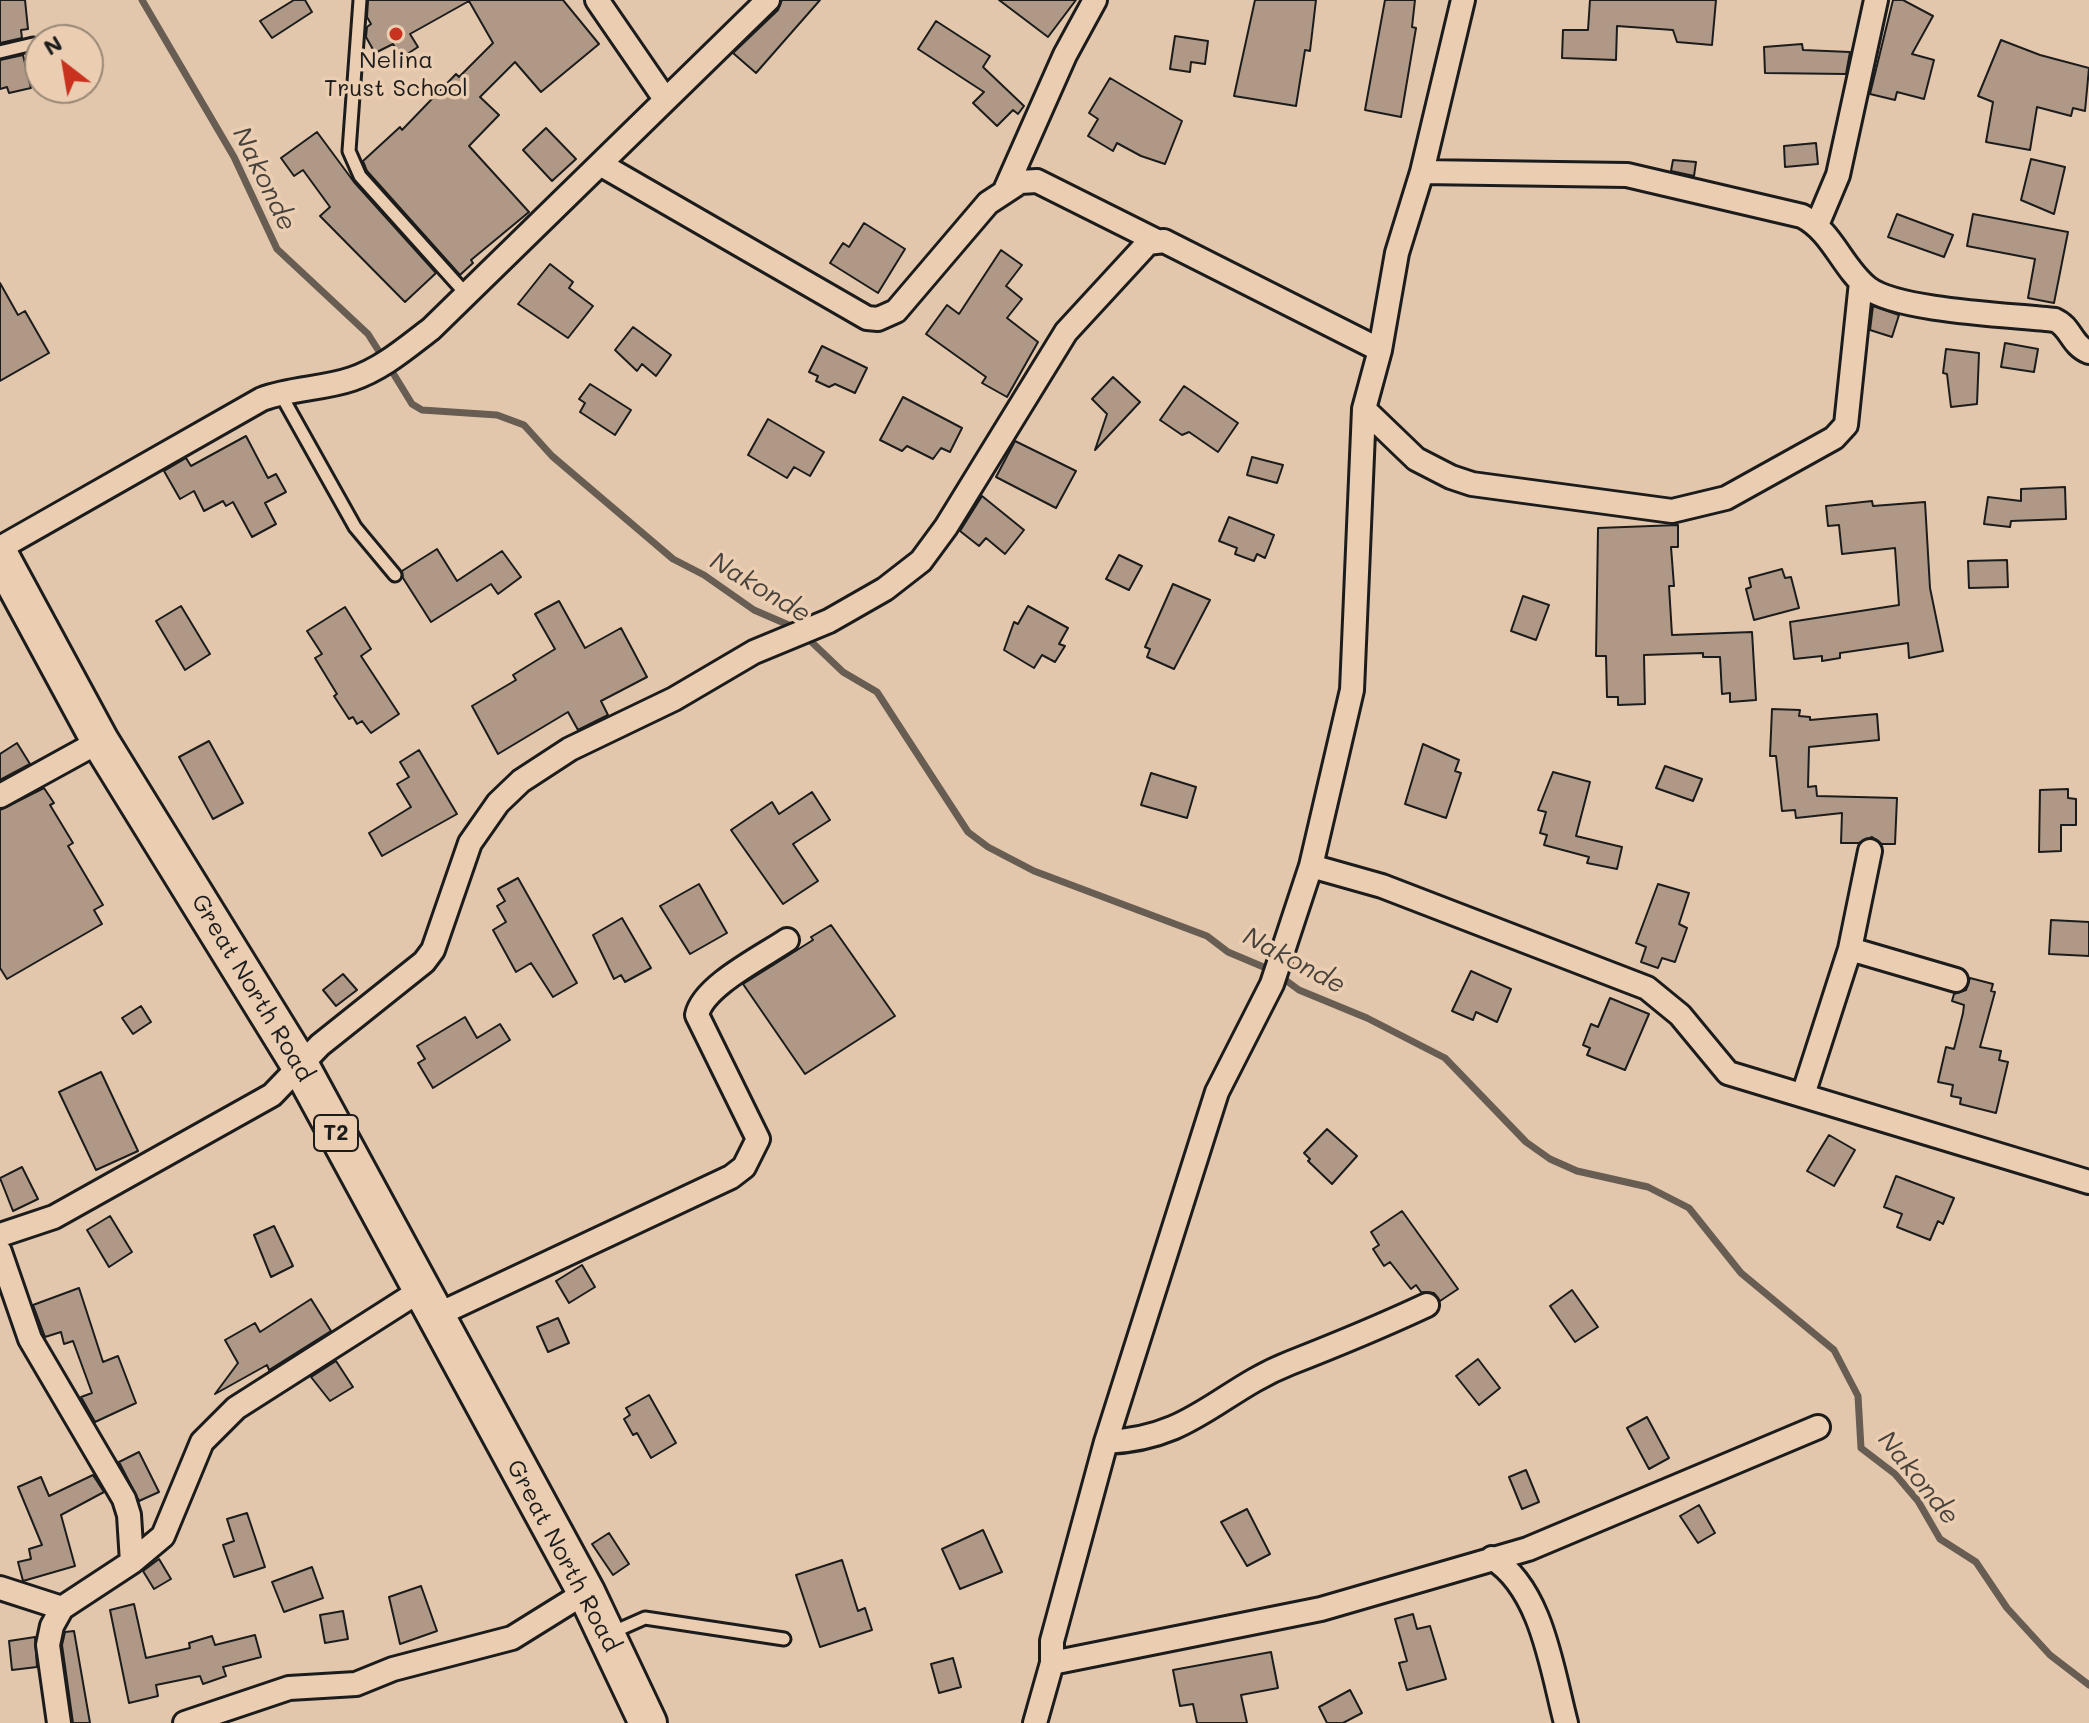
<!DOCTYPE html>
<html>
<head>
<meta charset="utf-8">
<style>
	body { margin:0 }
	#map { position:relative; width:2089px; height:1723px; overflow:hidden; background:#e3c7ac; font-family:Mali,sans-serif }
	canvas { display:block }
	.north { position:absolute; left:24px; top:24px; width:80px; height:80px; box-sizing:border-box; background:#ebceb2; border:2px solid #988776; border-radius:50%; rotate:329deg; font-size:22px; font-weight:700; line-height:32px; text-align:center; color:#1c1c1c }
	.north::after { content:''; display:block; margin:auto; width:28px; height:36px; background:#c8321e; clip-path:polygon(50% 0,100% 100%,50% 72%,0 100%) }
</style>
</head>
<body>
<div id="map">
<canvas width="2089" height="1723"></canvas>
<div class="north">N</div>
</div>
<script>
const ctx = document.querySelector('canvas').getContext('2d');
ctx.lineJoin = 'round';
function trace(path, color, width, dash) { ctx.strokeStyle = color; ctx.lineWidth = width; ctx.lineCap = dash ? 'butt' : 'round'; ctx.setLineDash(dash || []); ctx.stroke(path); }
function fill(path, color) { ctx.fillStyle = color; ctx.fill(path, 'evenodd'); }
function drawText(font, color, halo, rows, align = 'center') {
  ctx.font = font + ' Mali,sans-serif'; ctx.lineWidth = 7; ctx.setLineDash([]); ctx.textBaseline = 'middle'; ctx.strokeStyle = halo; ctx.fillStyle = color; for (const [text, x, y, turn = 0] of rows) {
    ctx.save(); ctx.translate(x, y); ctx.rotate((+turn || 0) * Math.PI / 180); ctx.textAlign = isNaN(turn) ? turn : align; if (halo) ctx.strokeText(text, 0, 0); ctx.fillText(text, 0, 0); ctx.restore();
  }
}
trace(new Path2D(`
	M142 0 234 157 277 249 368 334 380 353
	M393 373 412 404 422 410 497 415 524 425 552 456 673 559 704 575 754 610 798 629 843 672 877 692 968 832 988 847 1034 871 1207 936 1228 952 1273 971 1299 990 1367 1018 1445 1058 1526 1142 1550 1159 1577 1171 1648 1187 1689 1208 1741 1273 1834 1350 1858 1396 1861 1448 1895 1474 1918 1501 1940 1539 1976 1562 2007 1608 2050 1655 2089 1685`), '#675d53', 7);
const building = new Path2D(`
	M0 0H25L28 29 21 30 22 38 0 43Z
	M294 0H305L312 12 272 38 260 21Z
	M368 0H563L599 44 541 92 515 62 480 97 499 115 469 146 529 212 471 260 473 263 460 275 367 171 363 161 400 127 402 130 456 74 459 77 493 43 469 1 410 34 418 47 401 58 393 44 375 53 366 37 367 27 371 24 367 17Z
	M782 0H820L756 73 733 53 778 10Z
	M999 0H1076L1048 37Z
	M1255 0H1316L1310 51 1305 50 1296 106 1234 96Z
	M1385 0H1415L1412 27 1416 28 1401 117 1365 110Z
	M1590 0H1716L1712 45 1677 42 1673 30 1617 26 1616 60 1562 58 1563 30H1588Z
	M1893 0H1903L1933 16 1912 54 1934 60 1924 99 1897 92 1895 100 1870 94Z
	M936 21 990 56 983 67 1024 106 1018 114 1013 110 997 126 973 103 984 92 918 49Z
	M1175 36 1208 41 1205 64 1191 62 1190 72 1170 69Z
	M2001 40 2040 55 2089 68 2085 111 2073 108 2071 116 2037 107 2030 150 1986 142 1993 102 1978 96Z
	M1802 44 1803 50 1850 52 1846 74 1765 73 1764 47Z
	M23 55 31 88 9 93 7 87 0 89V60Z
	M1110 78 1182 121 1165 164 1141 156 1117 143 1113 151 1088 136 1098 119 1089 113Z
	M546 128 576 159 552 181 523 150Z
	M317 132 354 182 436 273 405 302 320 216 330 207 303 170 294 176 281 158Z
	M1816 143 1818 164 1785 167 1784 146Z
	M2031 159 2065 167 2054 214 2021 200Z
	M1673 160 1696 162 1694 176 1671 171Z
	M1897 214 1953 235 1944 257 1888 237Z
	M1973 214 2068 232 2054 303 2028 298 2035 259 1967 246Z
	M864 223 905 249 878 293 830 263 843 243 849 247Z
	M1001 250 1022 265 1006 286 1022 299 1007 318 1038 342 1007 397 982 383 986 377 926 334 947 305 959 314Z
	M550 264 573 282 569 288 593 306 568 338 518 304Z
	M0 283 18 315 25 311 49 353 0 381Z
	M1873 306 1899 315 1892 337 1870 330Z
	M633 327 671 355 656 376 642 364 637 371 615 350Z
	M2005 343 2038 349 2034 372 2001 367Z
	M822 346 867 368 855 393 835 384 829 387 816 381 818 376 809 372Z
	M1946 349 1979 353 1977 404 1951 407 1947 374 1943 373Z
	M1113 377 1140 402 1095 450 1107 414 1092 399Z
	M590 384 631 410 615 435 580 412 585 403 579 399Z
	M1184 386 1238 423 1218 452 1189 432 1182 435 1160 420Z
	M903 397 962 428 950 452 941 448 933 459 907 446 902 451 880 440Z
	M768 419 824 452 810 476 794 467 787 478 748 455Z
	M246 436 268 478 276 474 286 492 265 503 276 524 252 537 233 502 226 506 223 501 204 511 194 491 180 499 164 471 186 458 191 466Z
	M1015 441 1076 471 1056 508 996 477Z
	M1252 457 1283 465 1277 483 1247 475Z
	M2065 487 2066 519 2011 521 2010 527 1984 524 1988 497 2021 501V489Z
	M982 496 1024 530 1005 554 986 538 979 546 960 531Z
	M1872 501 1873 506 1925 502 1930 588 1943 651 1909 658 1908 643 1840 653V658L1822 661V656L1794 659 1790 622 1899 605 1895 548 1842 554 1839 525 1828 526 1826 506Z
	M1229 517 1274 535 1265 558 1257 554 1254 561 1235 554 1237 548 1219 541Z
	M1678 525V547H1671L1674 586H1669L1672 635 1752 632 1756 700 1730 702V693L1722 694 1720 657H1703V653L1644 655 1645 704 1618 705V697H1607L1606 656H1596L1598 528Z
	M437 549 457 581 502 551 521 577 498 594 491 584 431 622 403 578 402 571Z
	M1119 555 1142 566 1129 590 1106 579Z
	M2007 560 2008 587 1969 588 1968 561Z
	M1782 569 1785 578 1791 577 1799 608 1754 620 1746 589 1751 587 1749 578Z
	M1173 584 1210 600 1174 669 1147 657 1150 649 1145 647Z
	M1523 596 1549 605 1536 640 1511 631Z
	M559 601 585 648 621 628 647 677 601 701 608 715 578 730 568 712 498 754 472 706 516 680 513 675 555 649 535 614Z
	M181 606 210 654 185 670 156 621Z
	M1028 606 1068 628 1059 644 1065 646 1055 662 1042 655 1034 668 1004 650 1014 622 1018 624Z
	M345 607 371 649 361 656 399 714 371 733 362 721 357 724 353 717 349 719 334 696 337 694 315 658 322 654 307 631Z
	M1772 709 1800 710 1799 716 1810 717V720L1877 714 1879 740 1809 747 1808 787 1816 786 1817 796 1897 798 1895 844H1882L1872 837 1859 843H1841L1842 813 1796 818 1795 810 1782 811 1776 756H1770Z
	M209 741 243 803 213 819 179 757Z
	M17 743 30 764 0 780V754Z
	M1423 744 1459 760 1455 771 1461 773 1446 818 1405 804Z
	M419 750 457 814 382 856 369 833 411 807 397 784 409 777 400 762Z
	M1665 766 1702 779 1693 801 1656 788Z
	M1553 772 1590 782 1576 836 1622 847 1617 869 1587 863 1589 857 1544 845 1547 835 1540 833 1546 812 1538 810Z
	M1151 773 1196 787 1187 818 1141 805Z
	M44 788 54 803 50 805 73 843 68 846 103 905 94 910 102 924 7 979 0 968V810Z
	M2068 789V798L2076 799V825H2061V851L2039 852 2040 790Z
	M812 792 830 820 793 844 818 881 783 904 731 830 772 802 779 814Z
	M518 878 577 983 553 997 531 963 516 972 493 930 506 922 497 906 505 901 498 889Z
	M699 884 727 933 690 954 660 906Z
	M1658 884 1689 893 1679 924 1687 928 1675 962 1662 958 1658 968 1641 962 1646 947 1636 943Z
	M622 918 651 968 625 982 621 975 614 979 593 935Z
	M2051 920 2089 922V956L2049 954Z
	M831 925 895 1016 805 1074 743 984 813 940 811 937Z
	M1471 971 1511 989 1497 1022 1476 1012 1473 1020 1452 1011Z
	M343 974 357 990 336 1006 323 990Z
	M1970 978 1993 984 1991 991 1995 992 1980 1047 2001 1051 1999 1060 2008 1062 1996 1113 1960 1104 1961 1098 1951 1096 1953 1085 1938 1082 1946 1047 1954 1049 1963 1013 1964 1005 1952 1001 1954 994 1966 990Z
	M1610 998 1649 1014 1625 1070 1587 1055 1590 1048 1583 1045 1591 1024 1598 1027Z
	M141 1006 151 1022 133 1034 122 1018Z
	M465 1017 477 1038 500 1024 510 1040 433 1088 418 1063 425 1059 417 1046Z
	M101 1072 138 1151 96 1170 59 1092Z
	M1327 1129 1357 1156 1332 1184 1308 1161 1310 1159 1304 1153Z
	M1829 1135 1855 1150 1834 1186 1807 1171Z
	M22 1167 38 1199 13 1211 0 1178Z
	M1896 1176 1954 1198 1943 1224 1938 1221 1930 1240 1897 1227 1902 1214 1884 1207Z
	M1402 1211 1458 1289 1440 1301 1434 1293 1421 1292 1416 1285 1411 1289 1390 1262 1384 1266 1373 1249 1379 1245 1371 1232Z
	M110 1216 132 1252 109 1267 87 1230Z
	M274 1226 293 1266 271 1277 254 1235Z
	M582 1265 595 1287 569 1303 556 1281Z
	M79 1288 103 1362 118 1356 136 1403 95 1422 81 1397 92 1393 73 1341 64 1344 61 1332 45 1337 33 1305Z
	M1572 1290 1598 1327 1575 1342 1550 1306Z
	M311 1299 331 1331 269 1370 267 1365 215 1394 238 1363 225 1340 255 1323 260 1332Z
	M558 1318 569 1343 548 1352 537 1327Z
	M1478 1359 1500 1388 1479 1405 1456 1376Z
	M336 1361 353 1387 330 1401 311 1377Z
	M649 1395 676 1443 651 1458 637 1433 633 1435 624 1419 630 1415 626 1408Z
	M1647 1417 1669 1458 1649 1469 1627 1428Z
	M139 1452 159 1492 139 1501 119 1462Z
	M1526 1470 1539 1502 1522 1509 1509 1477Z
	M93 1475 104 1492 61 1515 75 1566 23 1581 18 1562 31 1559 29 1549 42 1545 18 1487 41 1477 49 1496Z
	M1699 1505 1715 1533 1698 1543 1680 1516Z
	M1247 1509 1270 1554 1247 1566 1221 1522Z
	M247 1513 265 1567 234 1577 223 1545 234 1541 227 1519Z
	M983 1530 1002 1572 960 1589 942 1549Z
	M609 1533 629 1564 613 1575 592 1544Z
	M159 1559 171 1579 154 1589 143 1571Z
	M842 1560 858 1611 865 1608 872 1630 820 1647 796 1575Z
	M312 1567 323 1598 284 1612 272 1582Z
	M421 1586 437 1631 400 1644 389 1597Z
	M134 1604 146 1658 190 1648 189 1643 212 1636 215 1645 255 1635 261 1657 223 1667 226 1676 203 1684 200 1676 156 1685 158 1696 129 1703 110 1610Z
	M343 1611 348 1639 325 1643 320 1615Z
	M1413 1614 1417 1629 1430 1626 1446 1679 1407 1690 1399 1663 1407 1661 1395 1619Z
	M74 1631 90 1723H73L62 1645 65 1632Z
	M35 1637 37 1667 12 1670 9 1641Z
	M1271 1652 1278 1688 1241 1695 1247 1723H1197L1193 1704 1180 1706 1173 1670Z
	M953 1658 961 1687 939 1693 931 1664Z
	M1350 1690 1362 1713 1343 1723H1327L1319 1707Z`);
fill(building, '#af9986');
trace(building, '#1c1c1c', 2);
const service = new Path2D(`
	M360 0 349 151 360 176 467 295
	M0 52 33 44
	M280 393 355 527 395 575
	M611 1633 645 1618 784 1639`);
const minor = new Path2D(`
	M597 0 665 99
	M600 164 867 318 878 319 896 311 988 203 1020 182 1037 181 1157 241
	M1422 172 1627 175 1802 216C1833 232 1842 268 1868 288 1898 311 2012 315 2055 320 2071 327 2071 345 2089 352
	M1006 188 1065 55 1095 0
	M1817 225 1838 175 1876 0
	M1364 409 1416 459 1451 477 1472 484 1672 511 1726 498 1834 438 1846 425 1861 282
	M0 548 262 399C291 388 323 389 352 379 382 369 406 348 431 329L768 0
	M0 796 100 741
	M1311 866 1382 886 1647 988 1680 1015 1728 1073 2089 1182
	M1850 949 1956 980
	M1803 1095 1850 949 1870 851
	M0 1235 54 1217 272 1095 320 1045 424 962 433 950 470 843 498 803 521 781 570 749 674 699 754 652 829 621 885 589 921 561 946 527 1066 332 1148 243 1164 241 1380 350
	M0 1252 30 1339 124 1499 129 1515 132 1562
	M435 1316 731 1177 744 1167 758 1139 697 1015C703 986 762 957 787 940
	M1106 1442C1192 1439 1219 1391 1290 1363 1336 1345 1382 1326 1427 1305
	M1492 1558C1542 1589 1552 1670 1566 1723
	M0 1588 62 1608
	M1052 1663 1321 1609 1528 1549 1818 1427
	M59 1723 48 1645 52 1626 62 1608 132 1562 163 1536 202 1442 236 1408 421 1290
	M185 1723 289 1688 356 1684 393 1669 512 1638 586 1592
	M1035 1723 1052 1663V1641L1106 1442 1217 1092 1272 984 1311 866 1352 690 1364 409 1380 350 1397 253 1422 172 1463 0`);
const trunk = new Path2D(`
	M0 556 100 741 301 1067 586 1592 648 1723`);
trace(service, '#1c1c1c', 17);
trace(minor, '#1c1c1c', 28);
trace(trunk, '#1c1c1c', 42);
trace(service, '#ebceb2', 11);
trace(minor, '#ebceb2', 22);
trace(trunk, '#ebceb2', 36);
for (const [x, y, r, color] of [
	[396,34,8,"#c8321e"]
]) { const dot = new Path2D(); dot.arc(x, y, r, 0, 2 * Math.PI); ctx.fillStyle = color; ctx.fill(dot); trace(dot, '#ebceb2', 3); }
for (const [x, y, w] of [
	[336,1133,44]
]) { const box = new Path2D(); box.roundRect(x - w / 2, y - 18, w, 36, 6); ctx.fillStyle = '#ebceb2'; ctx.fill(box); trace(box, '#1c1c1c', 2); }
drawText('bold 22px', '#1c1c1c', null, [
	["T2",336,1133]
]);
drawText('24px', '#1c1c1c', '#ebceb2', [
	["Nelina",396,61],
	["Trust School",396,89]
]);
drawText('24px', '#1c1c1c', '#ebceb2', [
	["Great North Road",252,988,59],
	["Great North Road",563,1556,62]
]);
drawText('italic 26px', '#48423c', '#ebceb2', [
	["Nakonde",264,179,64],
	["Nakonde",760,588,31],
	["Nakonde",1294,961,28],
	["Nakonde",1918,1478,51]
]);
</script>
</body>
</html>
